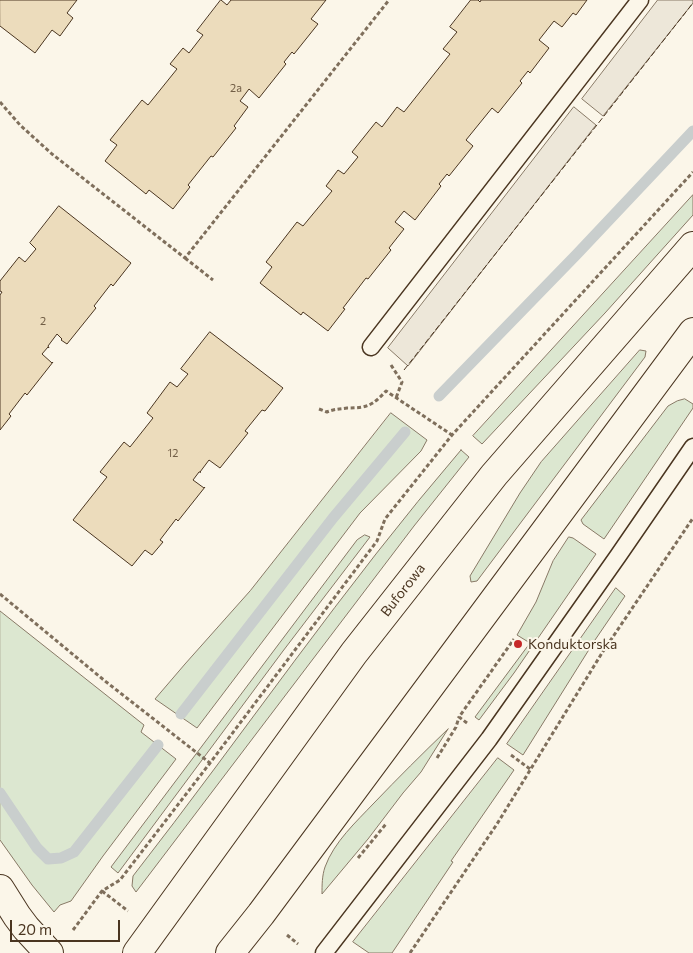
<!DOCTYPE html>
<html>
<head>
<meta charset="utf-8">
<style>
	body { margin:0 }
	#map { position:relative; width:693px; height:953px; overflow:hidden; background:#fbf6e9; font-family:Commissioner,sans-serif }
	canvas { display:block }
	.scale { position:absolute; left:10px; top:920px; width:110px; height:22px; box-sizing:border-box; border:2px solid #4a3520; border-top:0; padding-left:6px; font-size:15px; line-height:18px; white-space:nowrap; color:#4a3520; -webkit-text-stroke:4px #fbf6e9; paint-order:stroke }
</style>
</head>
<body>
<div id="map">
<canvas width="693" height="953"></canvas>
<div class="scale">20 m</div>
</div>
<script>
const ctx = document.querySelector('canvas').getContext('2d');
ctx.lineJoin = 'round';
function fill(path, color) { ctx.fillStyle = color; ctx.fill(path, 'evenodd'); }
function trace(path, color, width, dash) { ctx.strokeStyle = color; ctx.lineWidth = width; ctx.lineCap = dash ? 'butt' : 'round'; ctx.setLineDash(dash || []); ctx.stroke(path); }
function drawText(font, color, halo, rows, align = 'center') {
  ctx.font = font + ' Commissioner,sans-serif'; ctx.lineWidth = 4; ctx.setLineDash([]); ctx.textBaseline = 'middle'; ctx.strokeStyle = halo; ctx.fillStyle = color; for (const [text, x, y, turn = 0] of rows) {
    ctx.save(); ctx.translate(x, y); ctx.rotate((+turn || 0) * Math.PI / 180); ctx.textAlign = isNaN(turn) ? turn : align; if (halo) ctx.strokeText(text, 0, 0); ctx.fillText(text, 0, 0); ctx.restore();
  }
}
const green = new Path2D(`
	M693 195V215L605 313 482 444 473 436Z
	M640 350 646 351 645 357 477 581 471 582 470 576 520 493 541 462Z
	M685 399 693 404V408L604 539 583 524 581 520 668 406 677 401Z
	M391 413 427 440 421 451 360 513 197 728 155 699 185 664 250 591Z
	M461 450 469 457 414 526 136 892 132 886 133 876C243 735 344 586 461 450Z
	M365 535 370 537 283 651 118 873 111 867 357 540Z
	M569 537 573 538 596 554 514 673 479 720 475 717 530 643 517 635 536 602 553 561Z
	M616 588 625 596 595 640 523 755 507 744Z
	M0 611 144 725 141 732 176 759 103 856 71 901 60 905 54 912 32 885 0 840Z
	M448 729 421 772 403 793 368 839 322 894C322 885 322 876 325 867 334 842 356 822 374 803 398 778 422 754 448 729Z
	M498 758 514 770 451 861 453 862 392 953H369L353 942Z`);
fill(green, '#dce7d0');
trace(green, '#887966', 1);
const parking = new Path2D(`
	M658 0H693V3L603 116 582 99Z
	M574 107 596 125 408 366 388 348Z`);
fill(parking, '#ede7d9');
trace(parking, '#887966', 1);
trace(new Path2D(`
	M439 396 577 254 693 131
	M181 714 333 518 405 432
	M0 793 37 848 48 859 61 858 74 852 158 745`), '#c9cecd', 11);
const building = new Path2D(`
	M0 0H77L67 13 73 18 60 36 52 30 35 53 0 26Z
	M221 0 227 5 231 0H326L311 19 318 24 294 54 292 52 284 62 286 64 259 98 249 89 240 101 248 107 234 126 236 128 213 157 211 156 188 185 190 187 173 209 149 190 146 194 105 161 117 145 110 140 142 100 148 105 177 69 170 64 183 48 189 53 203 35 197 31Z
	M471 0H478L480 2 481 0H587L576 15 573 13 562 27 554 21 539 40 549 48 530 73 528 71 520 81 522 83 498 113 492 108 466 140 473 146 449 176 447 174 439 184 441 186 415 220 404 211 395 222 404 229 389 248 391 250 368 279 366 278 343 308 345 309 328 331 303 312 301 315 260 283 272 267 266 262 297 222 303 226 332 191 326 186 338 170 344 174 358 157 352 152 376 122 382 127 397 107 404 112 450 54 443 49 457 32 450 27Z
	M59 206 131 263 113 286 111 284 94 306 96 308 67 344 61 340 62 339 57 334 48 346 49 348 48 347 42 354 52 363 53 362 27 395 25 393 9 414 11 416 0 430V295L2 292 0 291V281L19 257 25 262 36 249 30 243Z
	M210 332 283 388 265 411 262 410 245 431 248 433 220 468 209 460 200 472H201H199L193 480 204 488 205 487 178 521 176 519 160 540 163 542 152 555 145 550 132 566 73 520 107 477 100 472 124 442 130 447 153 418 147 413 170 382 177 387 188 374 181 369Z`);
fill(building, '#ecdcbc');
trace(building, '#4a3520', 1);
const service = new Path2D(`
	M371 347 640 0
	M324 953 489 739 618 556 693 447`);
const tertiary = new Path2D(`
	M0 889 17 916 26 928 49 953`);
const secondary = new Path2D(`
	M137 953 354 653 494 475 693 246
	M230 953 261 914 693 332`);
trace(service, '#4a3520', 19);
trace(tertiary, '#4a3520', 30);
trace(secondary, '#4a3520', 30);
trace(new Path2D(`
	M0 102 20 125 52 154 185 258 389 0
	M185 258 213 280
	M391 365 402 382 396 398
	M319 409 327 412C334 409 340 409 347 408 367 408 372 406 386 391L452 435
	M0 594 105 681 210 763
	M467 723 459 717 514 639
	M511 755 530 769
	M437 758 456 727 459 717
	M358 858 386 824
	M102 891 128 911
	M73 930 102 891 120 880 210 763 377 541 385 519 452 435 693 172
	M287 935 298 944
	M410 953 497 824 602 653 693 518`), '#7f6f5c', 3, [4, 2.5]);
trace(service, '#fbf6e9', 16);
trace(tertiary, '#fbf6e9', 28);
trace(secondary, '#fbf6e9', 28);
trace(new Path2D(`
	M404 370 693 3`), '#4a3520', 1, [6, 2.5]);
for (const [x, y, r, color] of [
	[518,644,5,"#c62828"]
]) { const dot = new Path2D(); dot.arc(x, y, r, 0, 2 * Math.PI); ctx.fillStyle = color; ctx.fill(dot); trace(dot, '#fbf6e9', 2); }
drawText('11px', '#725f47', null, [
	["2a",236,88],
	["2",43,321],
	["12",173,453]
]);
drawText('14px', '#4a3520', '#fbf6e9', [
	["Buforowa",403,590,-52]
]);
drawText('14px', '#4a3520', '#fbf6e9', [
	["Konduktorska",528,644]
], 'left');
</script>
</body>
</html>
